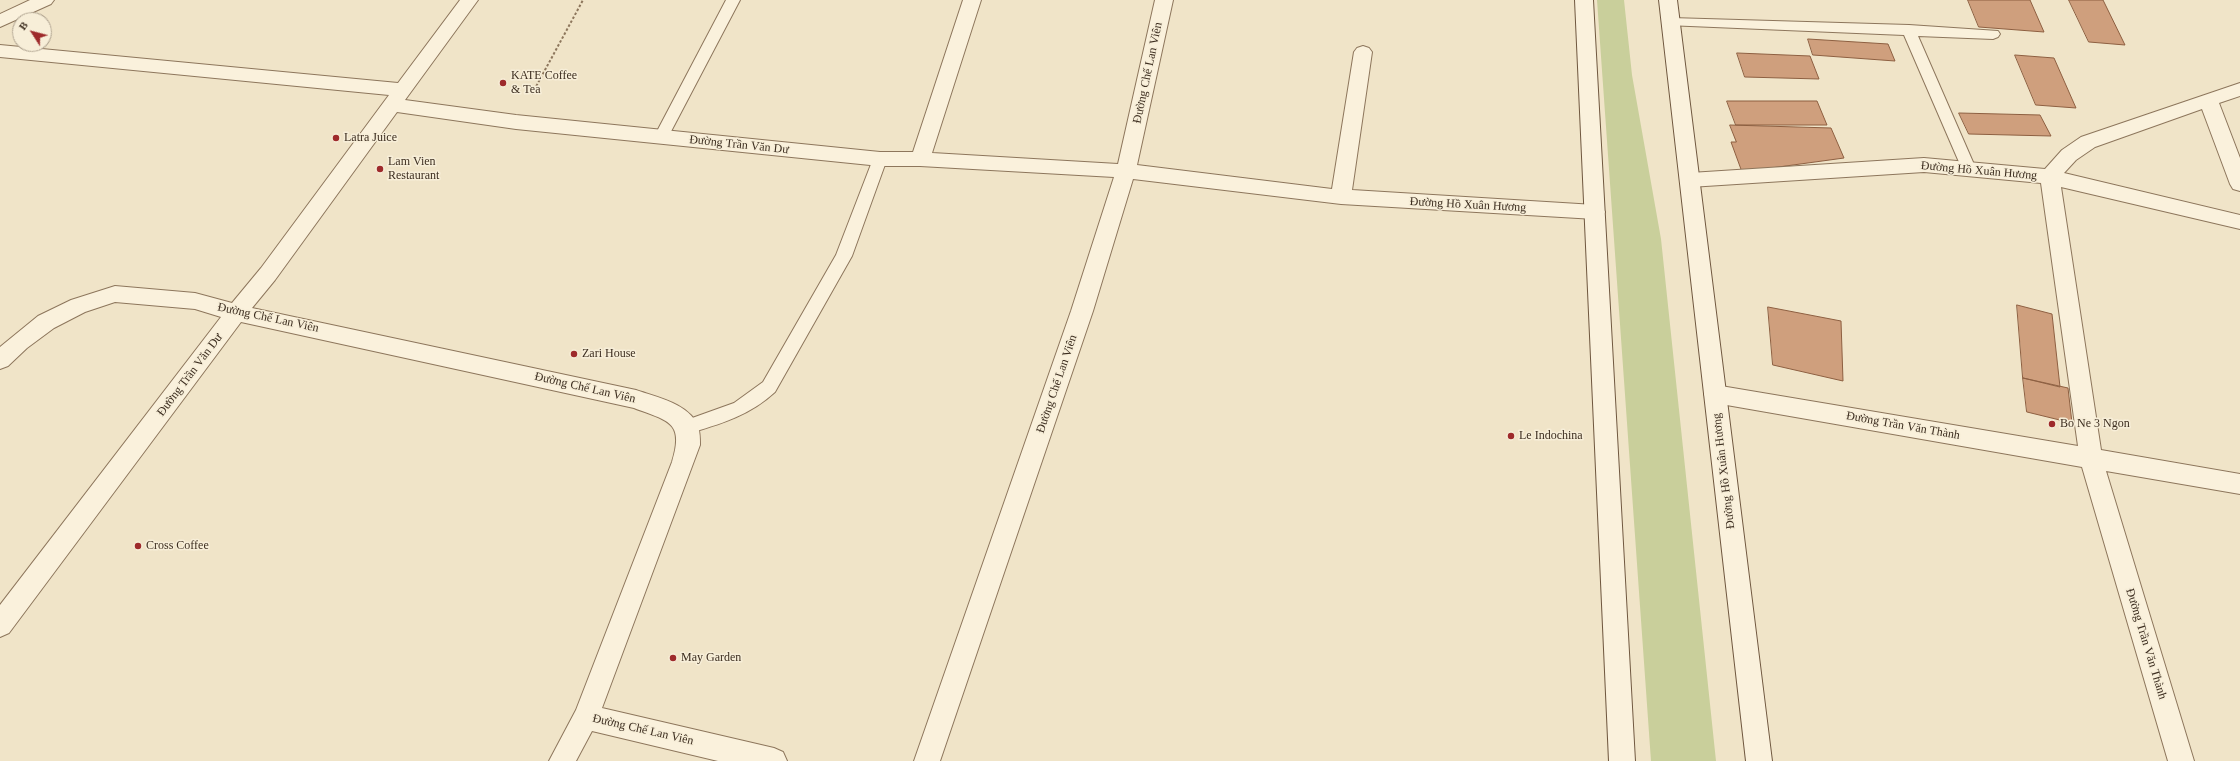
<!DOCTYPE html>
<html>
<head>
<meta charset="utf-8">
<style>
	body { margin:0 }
	#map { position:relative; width:2240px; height:761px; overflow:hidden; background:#f0e4c8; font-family:Georgia,serif }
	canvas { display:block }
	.north { position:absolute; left:12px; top:12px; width:40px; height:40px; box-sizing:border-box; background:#f7eed8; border:1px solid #ada18e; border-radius:50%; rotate:306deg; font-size:11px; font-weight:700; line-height:16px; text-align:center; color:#3d2e20 }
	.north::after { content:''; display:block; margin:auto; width:14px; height:18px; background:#9e2a2b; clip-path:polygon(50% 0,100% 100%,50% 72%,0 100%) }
</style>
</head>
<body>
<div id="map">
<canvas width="2240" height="761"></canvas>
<div class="north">B</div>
</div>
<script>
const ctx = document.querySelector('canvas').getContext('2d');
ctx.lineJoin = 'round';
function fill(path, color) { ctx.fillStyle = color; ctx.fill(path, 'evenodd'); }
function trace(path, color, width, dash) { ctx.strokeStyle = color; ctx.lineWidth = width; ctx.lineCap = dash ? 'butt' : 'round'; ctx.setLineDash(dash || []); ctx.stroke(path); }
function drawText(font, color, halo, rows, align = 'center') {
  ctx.font = font + ' Georgia,serif'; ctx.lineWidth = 3; ctx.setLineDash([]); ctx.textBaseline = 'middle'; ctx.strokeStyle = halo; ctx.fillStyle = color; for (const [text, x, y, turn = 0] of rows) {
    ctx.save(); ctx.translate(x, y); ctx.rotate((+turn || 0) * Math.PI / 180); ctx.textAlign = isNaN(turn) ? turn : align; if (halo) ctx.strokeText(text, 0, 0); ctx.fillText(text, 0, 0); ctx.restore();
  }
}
fill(new Path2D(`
	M1597 0H1624L1632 75 1661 239 1716 761H1651Z`), '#c9cf9b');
const building = new Path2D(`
	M1968 0H2030L2044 32 1979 27Z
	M2069 0H2103L2125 45 2089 42Z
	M1808 39 1888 44 1895 61 1813 55Z
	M1737 53 1810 56 1819 79 1745 77Z
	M2015 55 2054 58 2076 108 2036 105Z
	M1727 101H1817L1827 125H1736Z
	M1959 113 2040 115 2051 136 1969 134Z
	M1730 125 1831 128 1844 158 1742 172 1731 142H1736Z
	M2017 305 2052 314 2060 387 2023 378Z
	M1768 307 1841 321 1843 381 1773 365Z
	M2023 378 2068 388 2072 423 2027 412Z`);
fill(building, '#cf9f7d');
trace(building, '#8d5f41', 1);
const lane = new Path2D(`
	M726 0H740L666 141H656L654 137Z
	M1671 18 1909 25 1998 31 2000 34 1998 37 1993 39 1918 36 1976 169 1974 173 1969 174 1964 173 1962 169 1904 35 1666 25 1664 22 1666 19Z
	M880 154 885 155 887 159 852 256 775 392C749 416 720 424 687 434L681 432 678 427 681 422 734 403 763 382 836 255 873 159 875 155Z`);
const street = new Path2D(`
	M30 0H54L51 4 0 27V14Z
	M460 0H478L405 100 516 115 880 152H913L963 0H981L932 153 1118 164 1155 0H1173L1137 165 1332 189 1354 52 1357 48 1363 46 1369 48 1372 52 1352 190 1595 205 1602 207 1605 212 1602 217 1595 219 1341 204 1133 179 1093 311 940 761H914L1071 311 1114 177 920 166H880L516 129 397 112 275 280 252 308 636 390C656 397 691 404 698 427 700 432 700 439 700 445L602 708 774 748 783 752 787 761H718L592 731 576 761H549L576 710 672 462C685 421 667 421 634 408L241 322 9 633 0 637V605L221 317 195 309 115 302 85 312 54 328 27 348 8 366 0 369V347L38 316 71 300 115 286 195 293 232 303 261 268 389 95 0 57V45L398 83Z
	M2240 83V96L2219 103 2240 158V191L2233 189 2230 184 2202 109 2095 147 2076 160 2064 173 2240 215V229L2061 187 2101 450 2240 474V494L2106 471 2194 761H2168L2082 467 1715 403 1707 400 1704 394 1707 388 1715 385 2078 446 2041 183 1924 172 1690 187 1683 185 1680 180 1683 175 1690 173 1924 158 2045 169 2062 150 2081 137Z`);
const secondary = new Path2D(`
	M1575 0H1593L1635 761H1609Z
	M1659 0H1677L1772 761H1746Z`);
trace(lane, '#8d765c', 2);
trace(street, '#8d765c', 2);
trace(secondary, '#6f573f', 2);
trace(new Path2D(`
	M532 94 583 0`), '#8d765c', 2, [2.5, 2]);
fill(lane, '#faf1dc');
fill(street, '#faf1dc');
fill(secondary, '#faf1dc');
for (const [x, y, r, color] of [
	[503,83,4,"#9e2a2b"],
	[336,138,4,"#9e2a2b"],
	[380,169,4,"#9e2a2b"],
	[574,354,4,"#9e2a2b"],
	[2052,424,4,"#9e2a2b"],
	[1511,436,4,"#9e2a2b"],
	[138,546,4,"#9e2a2b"],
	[673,658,4,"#9e2a2b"]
]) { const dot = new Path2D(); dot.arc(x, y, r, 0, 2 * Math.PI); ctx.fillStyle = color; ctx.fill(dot); trace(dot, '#f7eed8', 1.5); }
drawText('12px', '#3d2e20', '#f7eed8', [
	["Đường Chế Lan Viên",1148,73,-78],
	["Đường Trần Văn Dư",739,145,6],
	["Đường Hồ Xuân Hương",1979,171,5],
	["Đường Hồ Xuân Hương",1468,205,3],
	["Đường Chế Lan Viên",268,318,12],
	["Đường Trần Văn Dư",190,375,-53],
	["Đường Chế Lan Viên",1057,384,-71],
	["Đường Chế Lan Viên",585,388,13],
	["Đường Trần Văn Thành",1903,426,10],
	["Đường Hồ Xuân Hương",1724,471,-97],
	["Đường Trần Văn Thành",2146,644,73],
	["Đường Chế Lan Viên",643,730,13]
]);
drawText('12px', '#3d2e20', '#f7eed8', [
	["KATE Coffee",511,76],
	["& Tea",511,90],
	["Latra Juice",344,138],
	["Lam Vien",388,162],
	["Restaurant",388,176],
	["Zari House",582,354],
	["Bo Ne 3 Ngon",2060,424],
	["Le Indochina",1519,436],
	["Cross Coffee",146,546],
	["May Garden",681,658]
], 'left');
</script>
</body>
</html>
